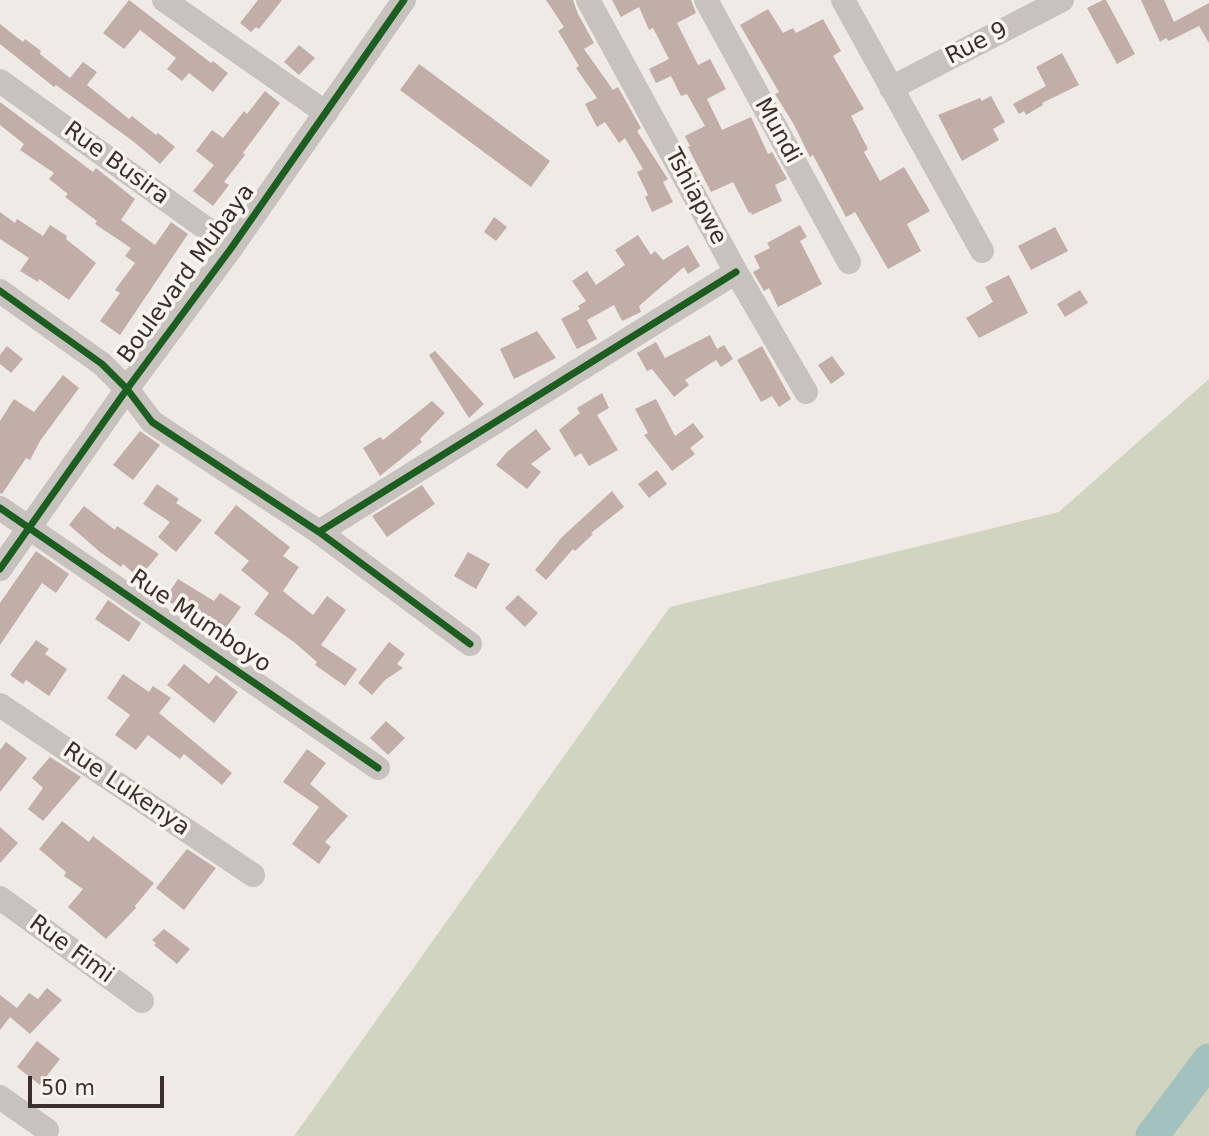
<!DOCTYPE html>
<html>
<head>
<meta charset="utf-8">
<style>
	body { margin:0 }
	#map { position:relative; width:1209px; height:1136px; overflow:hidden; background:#efeae6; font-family:"DejaVu Sans",sans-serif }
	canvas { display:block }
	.scale { position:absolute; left:28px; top:1076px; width:136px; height:32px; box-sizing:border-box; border:4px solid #3a2f2c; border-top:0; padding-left:9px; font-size:21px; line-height:24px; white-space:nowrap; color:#3a2f2c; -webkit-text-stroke:5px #faf4ee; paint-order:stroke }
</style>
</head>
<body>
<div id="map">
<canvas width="1209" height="1136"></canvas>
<div class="scale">50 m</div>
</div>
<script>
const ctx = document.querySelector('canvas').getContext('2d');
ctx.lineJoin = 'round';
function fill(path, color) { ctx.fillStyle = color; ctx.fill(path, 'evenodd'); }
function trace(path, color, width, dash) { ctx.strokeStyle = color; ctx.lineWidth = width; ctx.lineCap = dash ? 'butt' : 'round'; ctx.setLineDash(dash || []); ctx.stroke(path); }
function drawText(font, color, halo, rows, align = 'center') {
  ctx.font = font + ' "DejaVu Sans",sans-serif'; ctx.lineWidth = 7; ctx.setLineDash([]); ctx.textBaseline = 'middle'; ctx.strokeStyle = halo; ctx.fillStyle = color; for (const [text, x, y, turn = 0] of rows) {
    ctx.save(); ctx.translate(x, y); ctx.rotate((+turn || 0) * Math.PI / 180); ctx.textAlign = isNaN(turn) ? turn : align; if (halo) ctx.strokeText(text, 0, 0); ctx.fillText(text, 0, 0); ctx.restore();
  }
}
fill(new Path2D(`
	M1209 379V1136H294L670 607 1059 512Z`), '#d1d4c1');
trace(new Path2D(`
	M1152 1136 1209 1060`), '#a2c1bf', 33);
fill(new Path2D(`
	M129 0 211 63 213 61 228 73 213 92 189 73 182 81 167 69 176 58 140 30 124 49 103 33Z
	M258 0H282L259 29 256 27 251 32 240 23Z
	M546 0H573L578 14 594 43 584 49 613 90 618 87 641 128 637 131 668 179 663 182 673 202 652 212 645 197 648 195 637 172 643 169 625 138 619 143 605 122 597 127 585 104 597 98 576 68 579 66 558 31 564 27Z
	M612 0H691L696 13 677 23 698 65 710 59 726 89 707 99 722 130 751 117 768 154 772 152 787 179 775 185 782 201 752 215 751 212 749 213 733 182 711 192 688 147 690 146 685 136 705 126 687 94 681 96 671 76 656 83 649 69 669 59 653 28 649 30 639 7 621 17Z
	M1103 0H1106L1135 54 1117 64 1087 8Z
	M1141 0H1164L1174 22 1209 3V43L1199 26 1169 41 1166 38 1160 42Z
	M768 9 783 33 793 28 796 33 823 19 841 51 833 56 864 109 851 116 868 149 864 152 880 181 904 167 930 211 907 224 921 251 888 269 855 212 846 217 813 155 810 157 793 123 775 94 779 92 740 25Z
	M0 24 23 42 25 39 41 51 40 54 70 78 83 62 97 72 87 85 129 119 132 116 156 135 158 133 175 147 160 164 134 142 56 85 54 87 0 44Z
	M299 45 315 58 299 75 284 62Z
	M1062 53 1079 85 1042 103 1043 105 1026 115 1024 111 1019 114 1013 104 1046 86 1036 67Z
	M419 64 550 161 531 187 400 90Z
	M265 91 280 103 243 153 245 155 224 182 229 185 213 206 193 191 214 165 196 151 212 130 223 138 244 111 247 114Z
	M991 96 1005 122 993 129 999 140 962 161 938 115 980 98 982 101Z
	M0 102 93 172 96 168 135 199 121 220 155 245 171 222 188 234 120 335 100 321 120 293 115 290 135 263 125 256 131 248 95 224 97 221 65 197 68 194 49 179 54 173 20 150 24 144 0 125Z
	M0 212 15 223 17 219 43 236 50 225 67 236 66 239 96 263 69 300 39 279 38 282 20 271 29 258 0 239Z
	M494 217 507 227 496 241 484 232Z
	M800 225 807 237 800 241 822 284 778 307 769 288 764 291 753 272 760 268 754 256 770 248 767 243Z
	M1055 227 1068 251 1031 270 1018 246Z
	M638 235 651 255 655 251 663 260 688 245 700 266 688 274 684 267 639 306 641 312 622 321 614 305 587 320 597 339 577 349 561 319 580 309 578 306 586 301 572 281 587 271 596 285 625 265 615 250Z
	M1009 275 1028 313 979 338 966 318 993 302 985 287Z
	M1080 290 1088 303 1065 317 1057 304Z
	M537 331 556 358 514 379 500 349Z
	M710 335 717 349 724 345 733 359 721 367 716 360 685 380 689 385 674 397 652 369 647 371 637 353 656 342 665 358Z
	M7 346 23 359 11 373 0 364V355Z
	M762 346 791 399 779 407 772 396 761 402 737 360Z
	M435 351 484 404 469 418 429 355Z
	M832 356 845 374 831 384 818 365Z
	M63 375 79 388 40 441 30 460 26 458 2 494 0 493V421L14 399 34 412Z
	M602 393 609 408 597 415 618 450 589 466 581 453 575 457 559 430 580 413 577 408Z
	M656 399 675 436 693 423 704 437 690 448 695 454 672 471 644 435 648 433 635 409Z
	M432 401 445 413 420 439 422 442 380 476 363 448 380 437 383 440Z
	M536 429 551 449 531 464 541 472 527 489 496 465 507 452Z
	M140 431 160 445 133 480 113 465Z
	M657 470 667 484 649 498 638 484Z
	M157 484 179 499 176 503 202 520 176 552 158 537 170 522 143 504Z
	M422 485 435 504 387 537 372 516Z
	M612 491 624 507 591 533 593 534 575 551 573 549 546 580 535 570 562 537Z
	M236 505 290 547 283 556 299 567 283 591 313 615 327 596 346 610 321 645 357 669 345 686 315 665 317 662 294 642 254 614 269 593 241 570 249 561 214 533Z
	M84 506 115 530 117 526 159 554 139 578 123 564 121 567 100 552 69 525Z
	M36 551 69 574 56 593 42 583 0 645V603Z
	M468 552 490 564 476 589 454 576Z
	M178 579 214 601 220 593 241 607 218 639 198 624 200 621 165 599Z
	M518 595 538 613 525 627 505 608Z
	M108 600 141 623 129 642 95 619Z
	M36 640 49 649 45 654 67 669 49 696 26 680 23 684 10 675Z
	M389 642 405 654 397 664 403 668 385 680 372 695 358 683Z
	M184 664 209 684 216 675 238 692 214 723 167 685Z
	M123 674 149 692 153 686 171 698 159 713 232 773 222 785 184 754 180 759 148 735 136 750 115 735 130 715 107 698Z
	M386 721 405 738 388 755 370 738Z
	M6 742 27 758 0 792V750Z
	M307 749 326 763 310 784 348 816 325 842 331 847 319 864 292 844 319 807 283 782Z
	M50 757 81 777 43 821 28 809 43 788 32 778Z
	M62 821 89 842 93 836 154 883 135 906 136 908 106 939 68 907 83 889 64 876 66 872 39 849Z
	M0 827 18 843 0 863Z
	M187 849 216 868 184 910 156 888Z
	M164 929 190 949 177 964 154 945 156 943 152 940Z
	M47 988 62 1000 30 1034 10 1017 0 1030V995L17 1008 12 1014 29 993 38 999Z
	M37 1041 60 1059 40 1085 17 1067Z`), '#c2aea8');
trace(new Path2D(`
	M164 0 326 113
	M588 0 736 272 806 392
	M706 0 849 262
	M843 0 982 251
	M0 81 232 247
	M891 88 1062 0
	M0 291 102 364 127 389 152 422 319 532 470 644
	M0 508 378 768
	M319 532 736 272
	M0 569 127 389 232 247 404 0
	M0 705 253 875
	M0 898 142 1001
	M0 1097 47 1130`), '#c8c2be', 24);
trace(new Path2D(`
	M0 291 102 364 127 389 152 422 319 532 470 644
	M0 508 378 768
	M319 532 736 272
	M0 569 127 389 232 247 404 0`), '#1b5e20', 7);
drawText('23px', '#3a2f2c', '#faf4ee', [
	["Rue 9",977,44,-27],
	["Mundi",777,131,61],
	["Rue Busira",116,164,36],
	["Tshiapwe",695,197,62],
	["Boulevard Mubaya",187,274,-54],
	["Rue Mumboyo",200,622,34],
	["Rue Lukenya",126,790,34],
	["Rue Fimi",71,950,36]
]);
</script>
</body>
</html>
